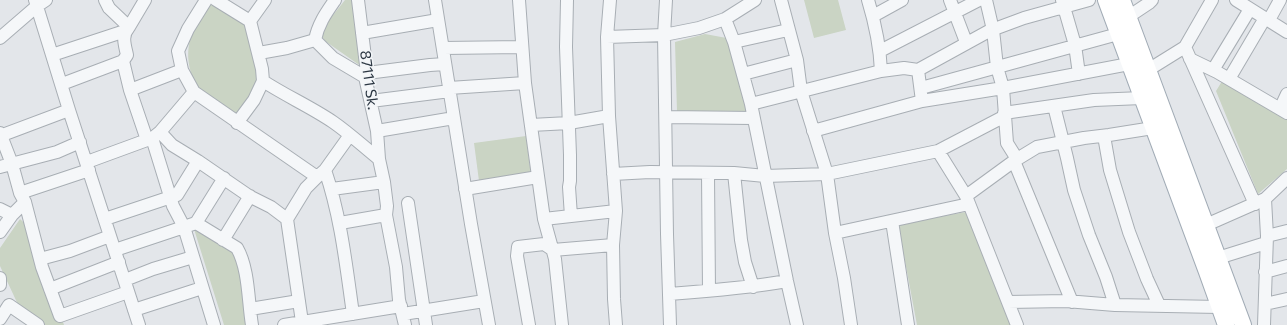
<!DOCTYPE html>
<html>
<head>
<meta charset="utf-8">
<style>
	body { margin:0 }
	canvas { display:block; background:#e3e6ea }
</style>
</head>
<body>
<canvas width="1287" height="325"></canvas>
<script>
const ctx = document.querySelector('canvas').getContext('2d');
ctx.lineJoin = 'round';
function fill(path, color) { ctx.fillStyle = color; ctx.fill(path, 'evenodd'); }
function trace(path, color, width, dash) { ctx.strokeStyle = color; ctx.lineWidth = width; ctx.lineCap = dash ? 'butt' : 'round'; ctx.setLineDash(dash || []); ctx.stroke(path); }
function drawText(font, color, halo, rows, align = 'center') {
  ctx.font = font + ' Commissioner,sans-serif'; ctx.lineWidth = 3; ctx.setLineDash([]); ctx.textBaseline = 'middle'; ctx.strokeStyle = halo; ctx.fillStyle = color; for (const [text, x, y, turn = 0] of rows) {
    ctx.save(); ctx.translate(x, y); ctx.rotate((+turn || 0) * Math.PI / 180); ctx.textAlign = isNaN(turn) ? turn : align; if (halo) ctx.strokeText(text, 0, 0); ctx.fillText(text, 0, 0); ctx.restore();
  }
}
fill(new Path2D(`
	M345 0H354L365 69 325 41 321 35 322 29Z
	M804 0H838L846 30 814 38Z
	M210 4 225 7 242 17 258 54 257 90 237 116C228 110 216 105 208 98 185 77 183 48 197 21 201 15 206 10 210 4Z
	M705 34 732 39 749 112H677L675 42Z
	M1224 78 1287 118V169L1258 194 1216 91Z
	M526 136 531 175 479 181 474 143Z
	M966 212 1012 325H917L898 224Z
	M20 219 34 232 64 325H44L21 311 0 266V248Z
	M194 229 238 255 248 325H224Z`), '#cad4c4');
const minor = new Path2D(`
	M35 0 69 110 139 325
	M105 0 109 8 129 27
	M145 0 129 27C121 36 125 45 127 55L123 61 130 90 147 140 152 138 173 206 184 227 214 325
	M206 0 188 29 178 51 182 70 194 92 317 177 325 170C341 217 346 265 353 314
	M216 0 250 21
	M265 0 250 21 262 69 263 81C286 96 311 107 333 122 349 133 364 147 379 159
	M335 0C326 13 318 24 315 40L333 58 365 77
	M358 0 367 73 365 77 377 131 379 159 384 182 387 206 386 215 396 267 399 300 405 325
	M435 0 471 224 489 325
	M519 0 525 83 544 219 555 259 562 325
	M567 0 566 47 570 155V181L569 187 571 216
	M610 0 607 37 609 116 616 211 613 245 614 299 616 325
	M666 0 664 35 667 234 670 325
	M781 0 797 60 801 91 827 174 835 233 844 278 851 325
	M868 0C875 23 880 47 881 71
	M950 0 966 42
	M986 0 993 30 997 67 1003 88 1007 143 1017 159
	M1062 0 1075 45 1079 74
	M1236 0 1287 32
	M873 16 902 0
	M1128 17 1149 3 1152 0
	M725 19 734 42 751 104 787 281 797 325
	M1269 20 1280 0
	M362 33 438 20
	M607 37 664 35 699 28 725 19 755 0
	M0 38 37 6 46 0
	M734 42 788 30
	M1185 47 1255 204
	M443 48 522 47
	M880 51 979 0
	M259 53 287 48 315 40
	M52 55 125 31
	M1190 59 1217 72 1287 113
	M918 70 989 31 1024 18 1089 0
	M1148 70 1185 47 1212 0
	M1213 70 1250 9
	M367 73 430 65 445 64
	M743 74 797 60
	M1229 79 1265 18
	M62 84 123 61
	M449 88 525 83
	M921 88 1118 34
	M130 90 182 70
	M371 101 450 91
	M751 104 881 71 904 68 918 70 922 101 1003 88 1129 64
	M1054 106 1067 158 1074 190 1089 235 1106 277 1115 305
	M1280 109 1287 94
	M1004 113 1094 100 1142 98
	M666 117 753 118
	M237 123 254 100 263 81
	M531 125 569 123 609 116
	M377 131 454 118
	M813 131 922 101
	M160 132 172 145 198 161 249 196 271 207 287 219
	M0 133 12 164 20 193
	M0 136 69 110
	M155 136 160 132 194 92
	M1104 136 1110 170 1129 232 1147 279 1159 305
	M938 151 966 196 1017 325
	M1014 161 1072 302
	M87 162 147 140
	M0 167 57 152 80 142
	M325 170 350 135
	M734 173 741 240 745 262 753 287
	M613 174 650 172 734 173 765 176 827 174 938 151 1005 116
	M708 174 709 291
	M332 189 384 182
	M465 189 538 177
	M966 196 1014 161 1037 147 1084 138 1109 135 1153 128
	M25 202 42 267 60 316 128 292
	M408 203 426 325
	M0 209 12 215
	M105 219 177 195 198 161
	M544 219 616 211
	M892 221 908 325
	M196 223 224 178
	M340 223 386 215
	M1206 225 1265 199 1287 178
	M0 232 12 215 25 202 20 193 89 170
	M835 233 969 204
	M1267 236 1287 231
	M223 240 250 196
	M115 250 196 223 237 248C249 269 248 301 252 325
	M1218 258 1266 243
	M40 259 70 251 110 236
	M1265 272 1287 266
	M0 278V285
	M125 280 153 269 193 257
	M50 289 119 262
	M669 294C709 291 748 288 787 281
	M1008 302 1066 301 1115 305 1219 307
	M1265 304 1287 299
	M250 309 299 301
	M134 310 202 288
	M403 314 484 301
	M0 319 9 305 38 325
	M302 322 287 219 306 188 317 177
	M284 325 401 306
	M529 325 517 256 518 247 544 244 553 250 613 245
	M1264 325 1267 236 1265 199`);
const major = new Path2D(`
	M1106 0 1207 272 1226 325
	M1122 0 1243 325`);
trace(minor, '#a8aeb4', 14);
trace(major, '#a2acb6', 18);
trace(minor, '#f5f7f9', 12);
trace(major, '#fff', 16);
drawText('15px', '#2b3642', '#f2f5f8', [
	["87111 Sk.",369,80,82]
]);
</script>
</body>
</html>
